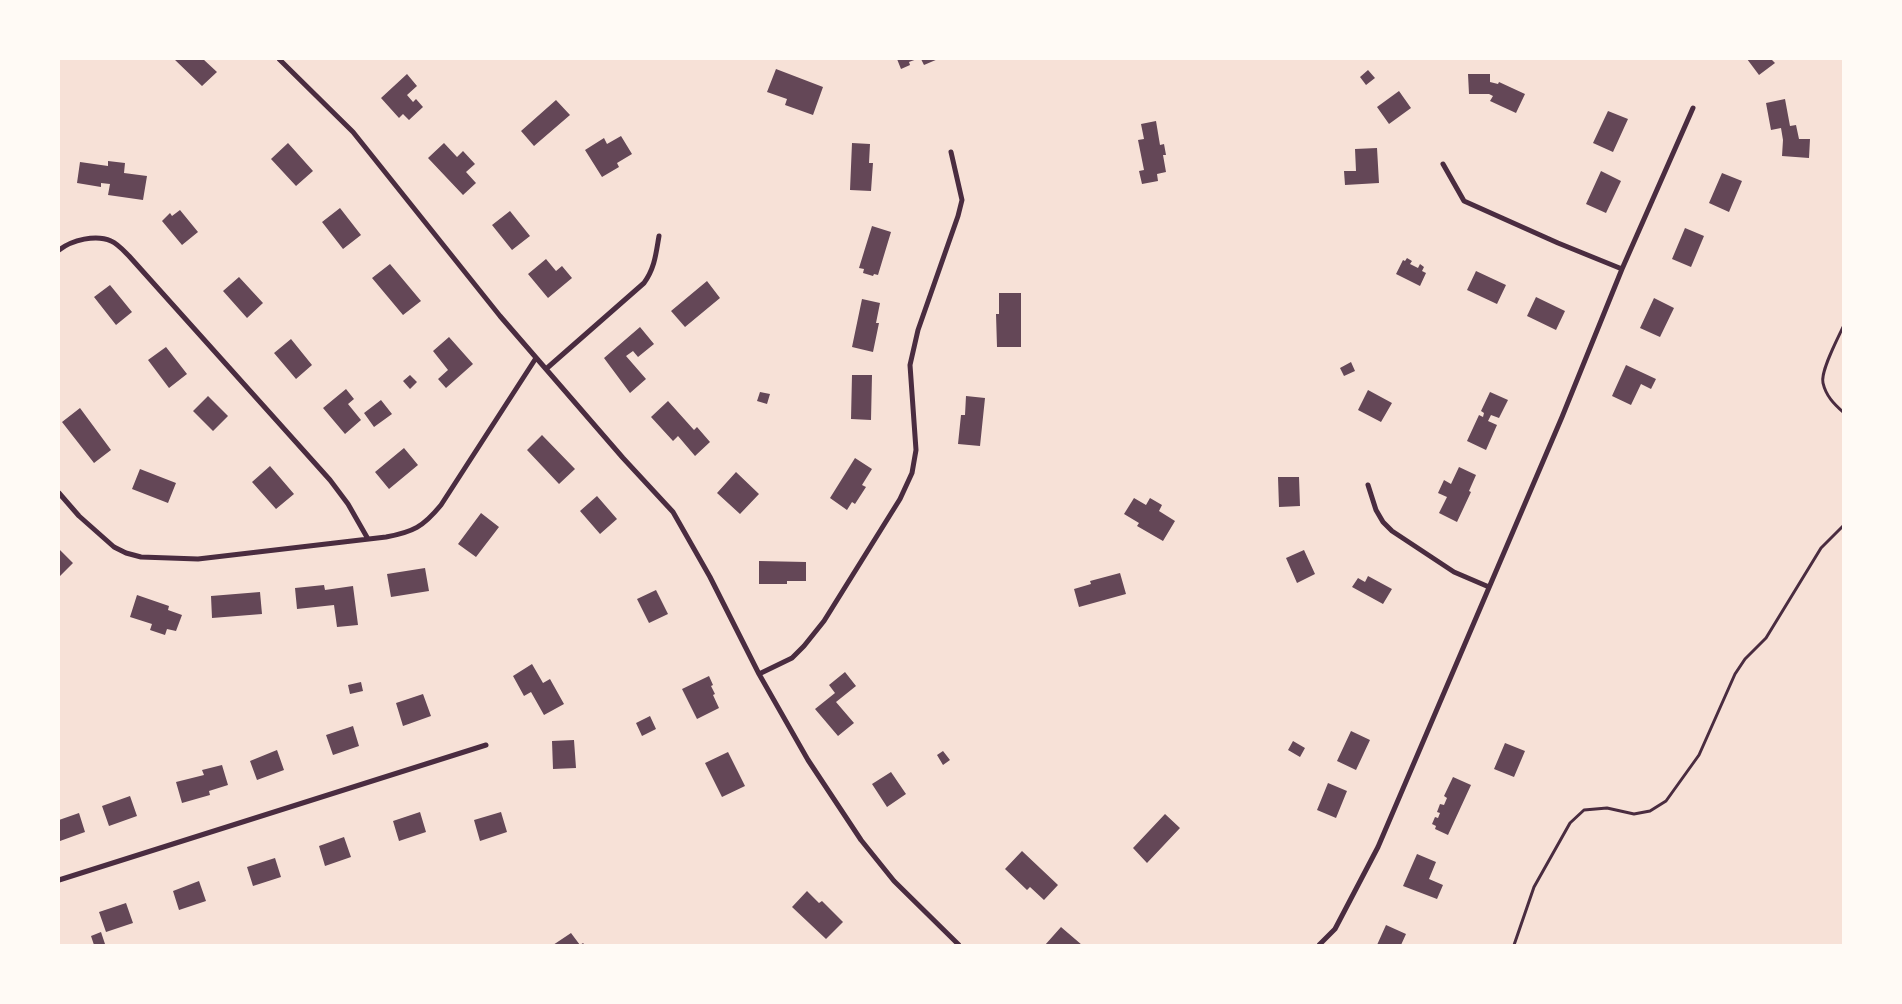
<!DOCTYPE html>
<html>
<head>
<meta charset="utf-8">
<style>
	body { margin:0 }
	#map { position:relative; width:1902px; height:1004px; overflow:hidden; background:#f7e1d7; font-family:Poppins,sans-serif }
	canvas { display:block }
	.frame { position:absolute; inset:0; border:60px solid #fffaf5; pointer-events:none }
</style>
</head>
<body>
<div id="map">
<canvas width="1902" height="1004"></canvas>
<div class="frame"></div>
</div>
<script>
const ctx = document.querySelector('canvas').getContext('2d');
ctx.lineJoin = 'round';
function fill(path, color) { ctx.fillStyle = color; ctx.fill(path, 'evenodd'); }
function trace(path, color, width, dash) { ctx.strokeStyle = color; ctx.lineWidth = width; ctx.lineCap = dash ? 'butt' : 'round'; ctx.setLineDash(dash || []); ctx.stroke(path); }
fill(new Path2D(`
	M174 59H203L217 72 202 86Z
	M897 59H917L909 62 910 65 901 69Z
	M921 59H938L924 65Z
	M1747 59H1771L1775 63 1759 75Z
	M776 69 823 87 813 115 785 105 787 99 767 92Z
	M1368 70 1375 78 1366 85 1360 77Z
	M407 74 417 86 407 95 413 102 416 99 423 107 409 120 403 114 399 118 381 98Z
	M1468 74H1490V82L1498 84 1499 82 1525 94 1516 113 1490 101 1493 96 1489 94H1469Z
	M1399 91 1411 108 1389 124 1377 107Z
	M1785 99 1790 126 1796 125 1799 139H1810L1809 158 1782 156 1783 140 1781 128 1771 130 1766 103Z
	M556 100 570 115 534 146 521 131Z
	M1608 111 1628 119 1613 152 1593 143Z
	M1156 121 1160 145 1164 144 1166 155H1163L1166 172 1157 174 1158 181 1142 184 1139 171 1144 170 1138 140 1144 139 1141 124Z
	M621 136 632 154 617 163 619 167 602 177 585 150 604 138 607 144Z
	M288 143 313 171 296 186 271 159Z
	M444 143 457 157 463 151 475 164 466 172 476 183 463 195 428 158Z
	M852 143 870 144 869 163H873L871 191 850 190Z
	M1377 148 1379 183 1345 185 1344 171H1356L1355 149Z
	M108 161 125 163 124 173 147 176 143 200 108 195 110 184 101 183V187L77 183 80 162 108 166Z
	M1601 171 1621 181 1606 213 1586 204Z
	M1722 173 1742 181 1729 212 1709 203Z
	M340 208 361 235 343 249 322 222Z
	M180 210 198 232 182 245 162 221 170 213 172 216Z
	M510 211 530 236 512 250 492 225Z
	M872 226 891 232 878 275 874 274 873 276 863 273 864 269 859 268Z
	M1685 228 1704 236 1691 267 1672 259Z
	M1407 258 1412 261 1410 264 1418 268 1420 264 1424 267 1422 271 1426 273 1420 286 1396 274 1403 260 1405 261Z
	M546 259 556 271 562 266 572 278 548 298 528 274Z
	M390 264 421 301 403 315 372 278Z
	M1476 271 1506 285 1497 304 1467 290Z
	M239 277 263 303 247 318 223 291Z
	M707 281 720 298 685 327 671 311Z
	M110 285 132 312 116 325 94 297Z
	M999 293H1021V347H997L996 314H999Z
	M1536 297 1565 311 1556 330 1527 316Z
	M1654 298 1674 308 1660 337 1640 328Z
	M862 299 880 303 876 323H879L873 352 852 347Z
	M640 327 654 344 638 357 633 351 626 356 646 379 630 393 604 358Z
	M449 337 473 364 446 388 438 379 448 370 433 351Z
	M291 339 312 365 296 379 274 353Z
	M166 347 187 374 169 388 148 360Z
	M1351 362 1355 371 1344 376 1340 368Z
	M1626 365 1656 379 1651 389 1641 384 1631 405 1612 396Z
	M410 375 417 382 410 389 403 381Z
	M852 375H872L871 420 851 419Z
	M346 389 354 399 348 404 361 420 345 434 323 408Z
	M1368 390 1392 403 1381 422 1358 410Z
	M760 392 770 394 767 404 757 401Z
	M1490 392 1508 400 1499 418 1491 415 1488 421 1497 425 1486 450 1467 441 1479 415 1483 417 1484 413 1481 411Z
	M208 396 228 416 213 431 193 411Z
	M966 396 985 398 980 446 958 444 961 415H965Z
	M381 400 392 414 374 427 364 413Z
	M668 401 694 430 697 427 710 442 695 456 678 436 673 441 651 417Z
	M80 408 111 450 94 463 62 422Z
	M542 435 575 469 559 484 527 450Z
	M404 448 418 465 389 489 375 472Z
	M855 458 872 469 862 485 866 487 855 504 852 502 847 510 830 498Z
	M270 466 294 494 276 509 252 482Z
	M1459 467 1476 475 1469 491 1471 492 1457 522 1439 513 1447 497 1438 493 1444 480 1451 484Z
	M140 469 176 483 168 503 132 489Z
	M736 472 759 494 740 514 717 493Z
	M1278 477H1299L1300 506 1279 507Z
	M597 496 617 519 600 534 580 511Z
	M1134 498 1146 505 1150 498 1162 505 1159 511 1175 521 1163 541 1137 526 1139 523 1124 514Z
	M481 513 499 527 476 557 458 544Z
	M59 549 73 563 59 577Z
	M1304 550 1315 574 1297 583 1286 558Z
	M759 561 806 562V581H787V584H759Z
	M425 568 429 591 391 597 387 574Z
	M1120 573 1126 594 1079 607 1074 589 1091 584 1090 581Z
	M1368 576 1392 589 1383 604 1352 587 1358 578 1365 582Z
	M324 585 325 590 353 586 358 625 337 627 334 605 297 609 295 588Z
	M656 590 668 614 649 623 637 599Z
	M260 592 262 614 212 618 211 596Z
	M137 595 169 606 168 610 182 615 176 631 167 629 165 635 150 630 152 624 130 617Z
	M532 664 543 683 550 679 564 704 544 715 531 692 524 696 513 676Z
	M845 672 856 686 836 702 854 723 838 736 815 709 835 693 829 685Z
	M709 676 713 685 711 686 715 694 713 695 719 708 697 719 682 689Z
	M361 682 363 691 350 694 348 685Z
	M423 694 431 716 403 726 396 703Z
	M650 716 656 729 642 736 636 723Z
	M353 726 359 746 333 755 326 735Z
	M1351 731 1370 740 1356 770 1337 761Z
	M574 740 576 768 553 769 552 741Z
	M1293 741 1305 748 1300 757 1288 750Z
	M1505 743 1525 751 1514 777 1494 769Z
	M277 750 284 770 257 780 250 761Z
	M943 751 950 760 943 765 937 755Z
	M728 752 745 786 722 797 705 763Z
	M222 765 228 785 209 791 210 795 182 803 176 782 204 775 202 770Z
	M891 772 906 794 887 807 872 784Z
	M1453 777 1471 785 1448 835 1435 829 1436 826 1432 824 1435 817 1438 818 1440 813 1437 812 1440 804 1444 805 1447 798 1444 796Z
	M1328 783 1347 791 1336 818 1317 810Z
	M130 796 137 816 109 826 102 806Z
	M420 812 426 832 399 841 393 821Z
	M501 812 507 832 480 841 474 820Z
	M79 813 85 832 60 841 59 820Z
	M1165 814 1180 828 1147 863 1133 848Z
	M344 837 351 857 325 866 319 846Z
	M1022 851 1058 885 1044 900 1030 887 1027 890 1005 869Z
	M1417 854 1436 862 1429 879 1443 885 1437 899 1403 886Z
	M275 858 281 877 253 886 247 867Z
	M199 881 206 901 179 910 173 891Z
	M807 891 819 903 822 901 843 922 826 939 792 907Z
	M126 903 133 923 106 932 99 912Z
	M1386 925 1406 934 1401 945H1377Z
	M1061 927 1082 945H1045Z
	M101 932 105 944 94 945 91 936Z
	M571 933 580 945 583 943 585 945H553Z`), '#644757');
trace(new Path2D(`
	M1843 327C1838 338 1820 372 1823 383 1826 396 1834 404 1843 412
	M1514 945 1534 887 1570 823 1584 810 1607 808 1634 814 1650 811 1666 801 1699 755 1735 674 1745 659 1766 638 1821 548 1843 526`), '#4a2c40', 3);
trace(new Path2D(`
	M279 59 353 132 500 316 623 458 673 512 710 577 759 674 808 760 861 840 894 881 959 945
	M1443 164 1464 201 1558 243 1622 269
	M59 250C72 240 96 234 111 241 118 244 124 251 129 256L330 480 348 504 368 539
	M546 369 644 283C655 268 656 253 659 236
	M1368 485 1376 510 1383 522 1392 531 1454 572 1489 587
	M59 493 79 516 114 547 126 553 141 557 198 559 386 537C413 532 423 527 441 505L536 358
	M759 674 792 658 804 646 824 621 900 499 912 473 916 450 910 365 918 330 958 216 962 200 951 152
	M59 880 486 745
	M1319 945 1335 929 1378 847 1562 417 1622 269 1693 108`), '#4a2c40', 5);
</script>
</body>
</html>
